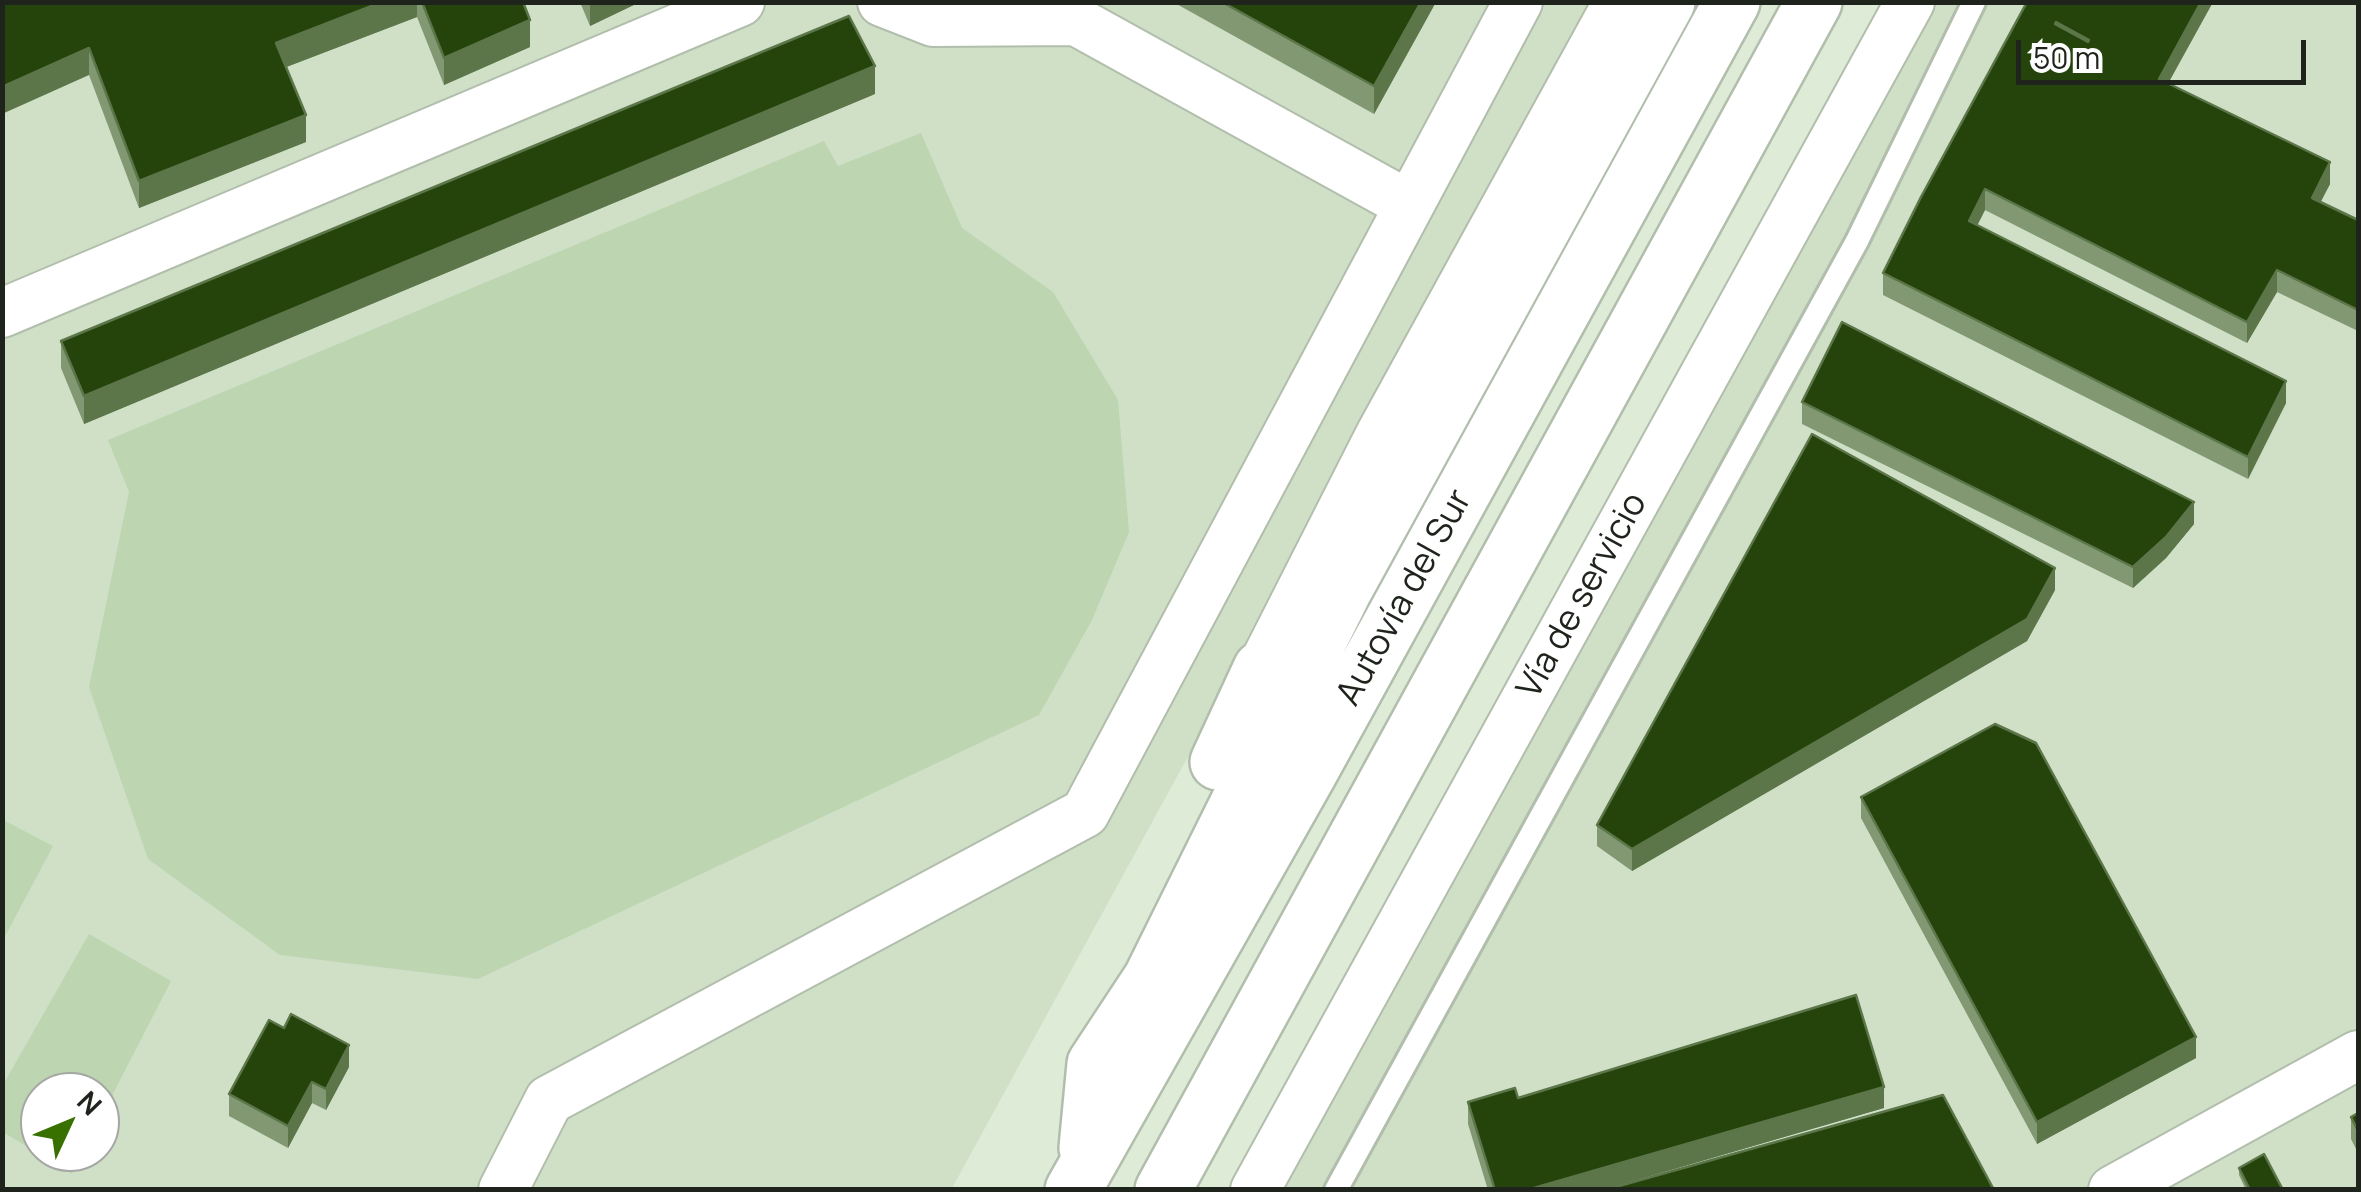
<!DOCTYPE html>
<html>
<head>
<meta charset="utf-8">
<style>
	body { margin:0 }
	#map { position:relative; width:2361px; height:1192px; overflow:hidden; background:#deebd7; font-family:Manrope,sans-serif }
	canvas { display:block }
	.frame { position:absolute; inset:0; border:5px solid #1e231c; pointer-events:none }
	.north { position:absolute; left:20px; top:1072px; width:100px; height:100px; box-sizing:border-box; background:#fff; border:2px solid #a5a7a4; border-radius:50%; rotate:46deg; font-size:28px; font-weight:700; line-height:40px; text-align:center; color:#1e231c }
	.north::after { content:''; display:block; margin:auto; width:35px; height:45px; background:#387100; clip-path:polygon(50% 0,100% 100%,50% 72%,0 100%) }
	.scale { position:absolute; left:2016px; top:40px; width:290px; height:45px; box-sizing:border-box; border:5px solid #1e231c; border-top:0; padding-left:12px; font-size:30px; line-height:35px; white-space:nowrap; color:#1e231c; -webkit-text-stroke:8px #fff; paint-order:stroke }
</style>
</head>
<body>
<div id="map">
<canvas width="2361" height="1192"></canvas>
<div class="frame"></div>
<div class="north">N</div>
<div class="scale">50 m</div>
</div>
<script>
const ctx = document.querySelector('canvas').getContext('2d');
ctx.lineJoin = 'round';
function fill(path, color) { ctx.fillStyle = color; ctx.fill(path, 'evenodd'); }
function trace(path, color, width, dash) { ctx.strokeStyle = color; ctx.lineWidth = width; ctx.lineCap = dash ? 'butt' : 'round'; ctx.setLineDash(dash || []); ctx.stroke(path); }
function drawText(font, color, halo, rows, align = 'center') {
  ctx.font = font + ' Manrope,sans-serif'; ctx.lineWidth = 10; ctx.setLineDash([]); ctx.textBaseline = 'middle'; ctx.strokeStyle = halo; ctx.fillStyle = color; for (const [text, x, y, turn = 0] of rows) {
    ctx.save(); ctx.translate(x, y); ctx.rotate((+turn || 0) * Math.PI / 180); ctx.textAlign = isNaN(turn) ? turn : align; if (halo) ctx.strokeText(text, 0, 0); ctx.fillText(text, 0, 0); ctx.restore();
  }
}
fill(new Path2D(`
	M2 3H1600L951 1190 3 1189ZM40 1092H100V1152H40Z
	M1910 3H2358V1189L1255 1190Z`), '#cfe0c7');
fill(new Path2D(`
	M921 133 962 228 1053 292 1118 400 1129 532 1092 620 1039 715 478 979 280 955 148 859 89 687 129 492 108 440 824 141 838 166Z
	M3 820 53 846 3 940Z
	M89 934 171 981 100 1119V1092H40V1152H83L72 1174 3 1132V1085Z`), '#bdd5b1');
const service = new Path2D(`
	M1336 1190 1857 241 1974 2`);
const minor = new Path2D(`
	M882 2 933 22 1076 21 1409 205
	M2 313 740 2
	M1261 669 1381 433 1618 2
	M503 1190 549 1100 1085 813 1518 2
	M1255 1190 1910 2
	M2113 1190 2358 1055`);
const motorway = new Path2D(`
	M1218 762 1261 669
	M1087 1148 1095 1064 1151 979 1344 590 1667 2
	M1073 1190 1309 773 1732 2
	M1163 1190 1814 2`);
trace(service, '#b2beac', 28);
trace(minor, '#b2beac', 52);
trace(motorway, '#b2beac', 60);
trace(service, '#fff', 22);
trace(minor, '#fff', 48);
trace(motorway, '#fff', 55);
fill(new Path2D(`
	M2 2H523L530 47 444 85 417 17 286 67 306 142 139 208 89 75Z
	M580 2H640L590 26Z
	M1173 2H1436L1374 114Z
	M2027 2H2213L2168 83 2330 184 2320 202 2358 220V331L2277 292 2247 343 1985 210 1977 225 2286 403 2248 479 1883 295V273Z
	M875 94 84 424 61 368V341Z
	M1802 402 2194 524 2166 558 2133 588 1802 424Z
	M2055 590 2027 641 1632 871 1597 846V825Z
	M1861 797 2196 1058 2037 1144 1861 818Z
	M349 1067 326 1110 312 1103 288 1148 229 1116V1094Z
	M1518 1098 1884 1108 1602 1190H1488L1468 1124V1102Z
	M2358 1113V1153L2351 1139V1117Z
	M2239 1168 2283 1190H2246L2239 1175Z`), '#819872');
fill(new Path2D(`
	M382 2H417V17L276 71V43Z
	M590 2H640L590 26Z
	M1421 2H1436L1374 114V86Z
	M2201 2H2213L2159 100V79Z
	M530 20V47L444 85V58Z
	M89 48V75L2 114V87Z
	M875 66V94L84 424V396Z
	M306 115V142L139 208V181Z
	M2330 162V184L2312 219V198Z
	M1985 189V210L1969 242V221Z
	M2277 270V292L2247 343V322Z
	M2286 381V403L2248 479V457Z
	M2194 502V524L2166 558 2133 588V567Z
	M2055 568V590L2027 641 1632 871V849Z
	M2196 1037V1058L2037 1144V1122Z
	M349 1045V1067L326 1110V1089Z
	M312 1082V1103L288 1148V1126Z
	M1884 1087V1108L1602 1190H1527Z`), '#5c7649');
const building = new Path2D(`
	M2 2H382L276 43 306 115 139 181 89 48 2 87Z
	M422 2H523L530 20 444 58Z
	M1222 2H1421L1374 86Z
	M2027 2H2201L2159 79 2330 162 2312 198 2358 220V310L2277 270 2247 322 1985 189 1969 221 2286 381 2248 457 1883 273 1921 197ZM2056 22 2089 40 2088 42 2055 24Z
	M849 16 875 66 84 396 61 341Z
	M1842 322 2194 502 2166 537 2133 567 1802 402Z
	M1812 434 2055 568 2027 619 1632 849 1597 825Z
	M1995 724 2036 743 2196 1037 2037 1122 1861 797Z
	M1856 995 1884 1087 1527 1190H1495L1468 1102 1515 1088 1518 1098Z
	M291 1014 349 1045 326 1089 312 1082 288 1126 229 1094 269 1020 284 1028Z
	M1943 1095 1994 1190H1605Z
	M2358 1113V1131L2351 1117Z
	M2264 1154 2283 1190H2250L2239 1168Z`);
fill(building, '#24440c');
trace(building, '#5c7649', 2.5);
drawText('35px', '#1e231c', '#fff', [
	["Vía de servicio",1583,596,-61],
	["Autovía del Sur",1405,598,-61]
]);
</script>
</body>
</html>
